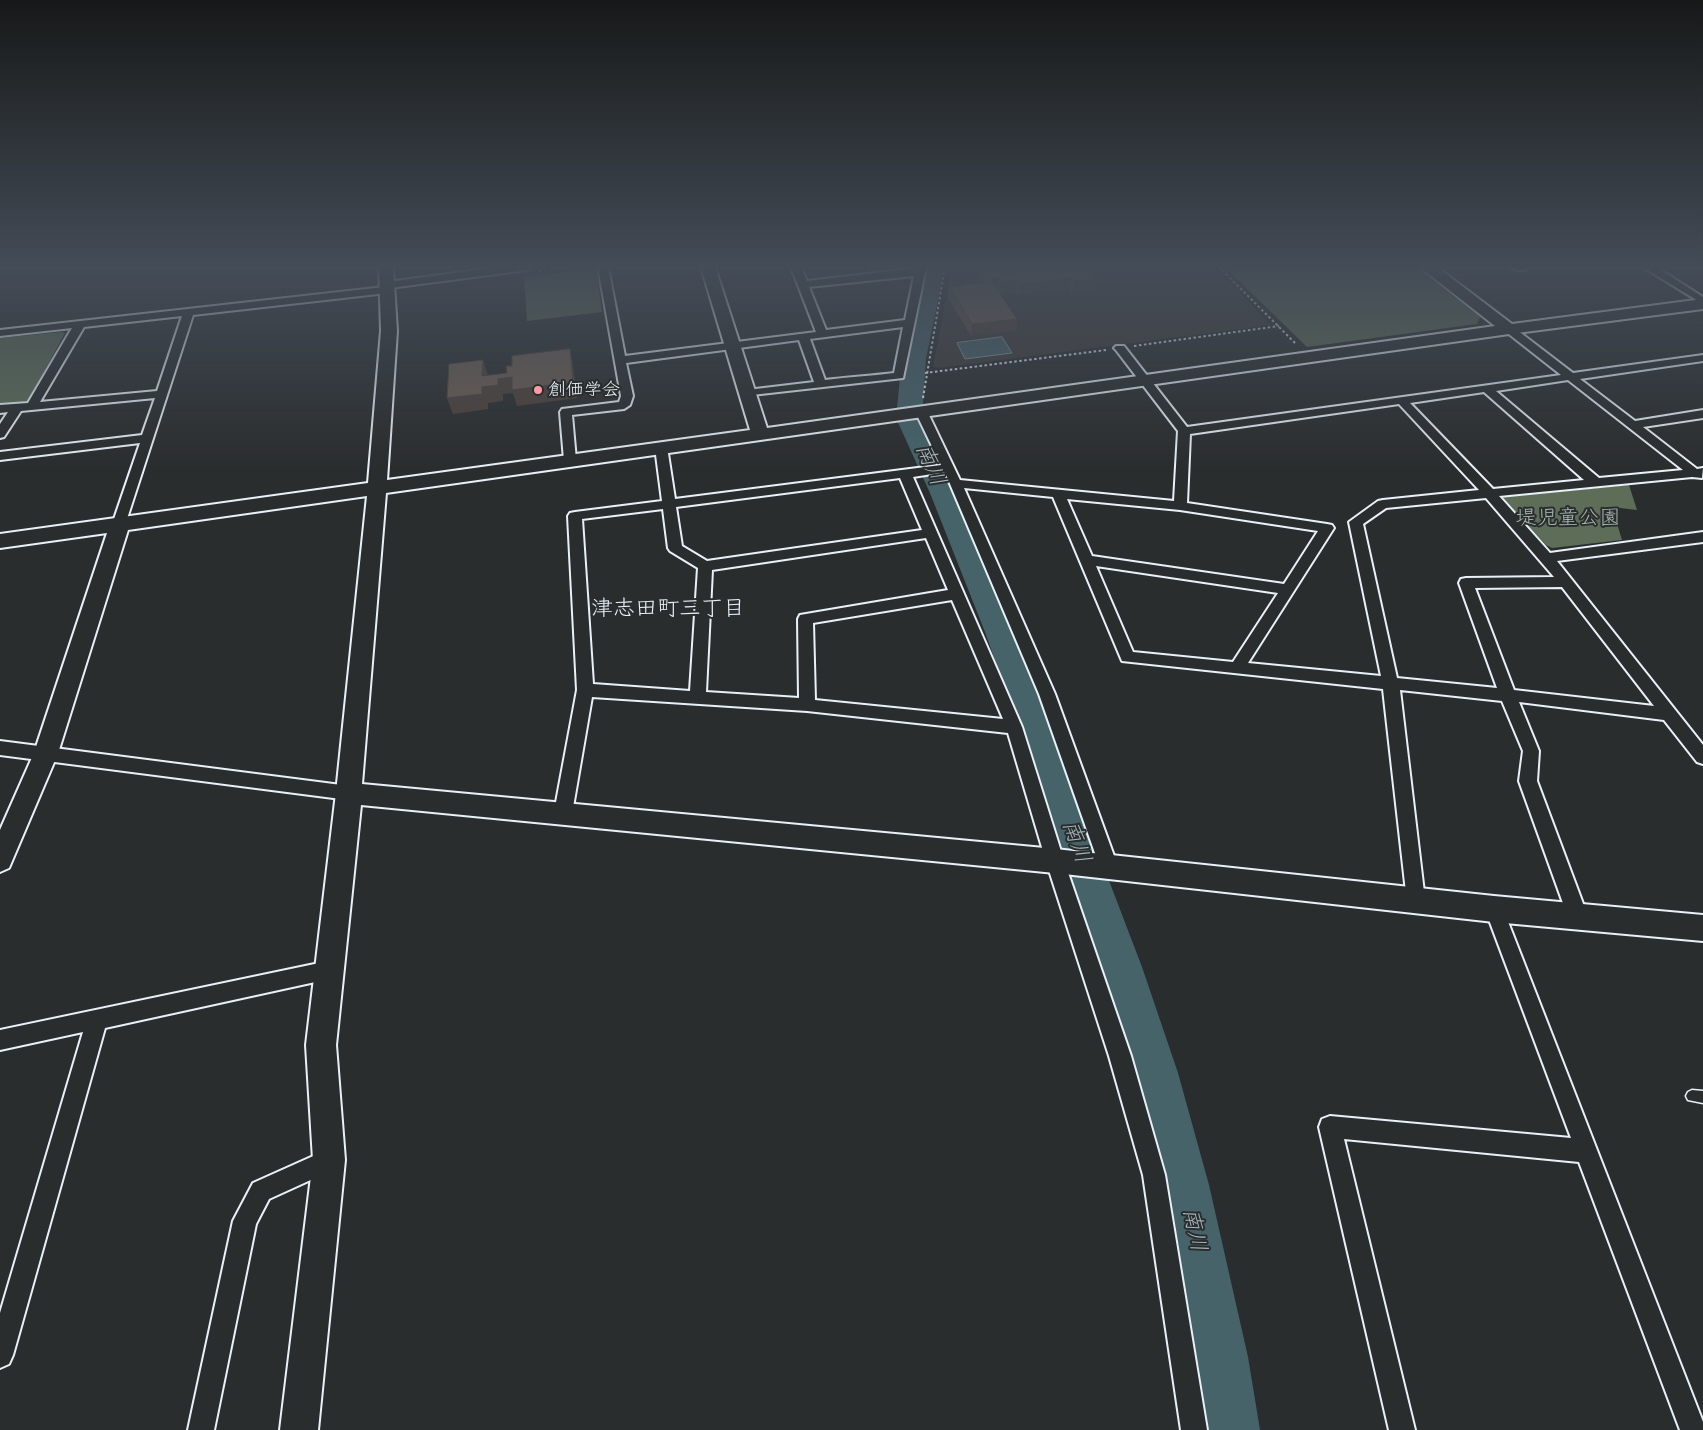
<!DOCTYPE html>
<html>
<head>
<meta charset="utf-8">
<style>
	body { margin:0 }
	canvas { display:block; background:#2a2d2e }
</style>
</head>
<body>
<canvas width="1703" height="1430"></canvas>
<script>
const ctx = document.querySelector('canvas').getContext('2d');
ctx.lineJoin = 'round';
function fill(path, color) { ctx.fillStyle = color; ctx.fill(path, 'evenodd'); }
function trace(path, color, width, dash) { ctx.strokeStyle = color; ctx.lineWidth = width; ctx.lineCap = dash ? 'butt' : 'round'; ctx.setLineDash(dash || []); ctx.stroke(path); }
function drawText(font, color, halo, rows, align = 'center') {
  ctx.font = font + ' Caveat,"Klee One",sans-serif'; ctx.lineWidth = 4; ctx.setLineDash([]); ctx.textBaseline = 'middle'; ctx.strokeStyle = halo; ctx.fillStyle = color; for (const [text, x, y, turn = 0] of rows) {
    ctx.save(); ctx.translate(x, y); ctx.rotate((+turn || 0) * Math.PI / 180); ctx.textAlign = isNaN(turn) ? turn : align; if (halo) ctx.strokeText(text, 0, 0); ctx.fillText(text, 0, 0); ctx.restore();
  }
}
fill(new Path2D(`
	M952 267H1214L1271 325 939 368 933 367Z`), '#3e3b39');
fill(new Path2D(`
	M1225 267H1416L1480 317 1477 324 1307 347Z
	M596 269 602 312 527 321 524 277Z
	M62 332 65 333 28 401 24 404 0 406V338Z
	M1629 485 1637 510 1612 507 1622 540 1552 548 1546 545 1503 500 1504 497Z`), '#5d6d57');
const water = new Path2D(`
	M1002 337 1012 353 965 359 957 343Z`);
fill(water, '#46636a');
trace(water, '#879ca3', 1);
fill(new Path2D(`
	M923 267H945L926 358 922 418 958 493 1017 632 1054 726 1085 818 1142 967 1178 1073 1209 1185 1248 1357 1260 1430H1204L1194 1357 1159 1185 1132 1073 1100 967 1047 818 1018 726 985 632 930 493 896 418 902 358Z`), '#46636a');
const lane = new Path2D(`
	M1692 1090 1703 1091V1103L1688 1100 1686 1096 1688 1092Z`);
const street = new Path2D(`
	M501 267H532L527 270 390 288 392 290 387 293 193 315 124 528H114L112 525 140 443 0 460V452L142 435 155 398 21 411 4 437 0 438V424L8 412 0 413V405L28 403 72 328 0 336V330L384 287 382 285 387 282ZM182 316 157 391 40 402 84 327Z
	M598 267H608L625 356 816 332 791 267H801L807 281 926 267 903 378 743 396 741 394 747 390 814 382 799 340 626 363 633 396 630 405 624 409 572 415 576 460 570 464 564 460 560 412 562 409 619 402 621 396ZM914 276 905 320 826 330 809 287ZM903 327 894 373C871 376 848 377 825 380L810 339Z
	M1511 267H1530C1526 271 1515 271 1511 267Z
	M1643 267H1656L1703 297V304Z
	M1509 326 1513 327 1573 373 1703 355V361L1580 379 1635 421 1703 410V418L1643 427 1697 469 1703 468 1702 478 1692 477 1499 496 1550 553 1703 532V542L1557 561 1703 745V764L1697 762 1664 720 1519 702 1539 751 1537 781 1588 917 1585 923 1578 926 1571 923 1568 917 1519 781 1523 751 1502 701 1400 690 1425 901 1423 907 1416 910 1409 907 1407 901 1383 689 1122 661 1053 497 964 488 1055 694 1118 867 1116 873 1109 875 1102 873 1039 694 945 472 913 477 1022 727 1064 861 1131 1056 1165 1175 1207 1430H1181L1143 1175 1109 1056 1046 861 1008 733 807 711 592 697 572 813 569 818 563 820 557 818 554 813 577 690 568 516 570 513 575 512 662 501 655 447 661 443 667 447 675 499 941 465 915 411 921 407 927 411 960 480 1174 501 1178 431 1116 350 1114 348 1116 346H1124L1187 427 1561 375 1505 331 1504 329ZM1568 380 1683 470 1599 478 1496 391ZM1484 392 1584 480 1493 489 1410 403ZM1399 404 1479 490 1383 500 1378 501 1349 522 1381 676 1248 663 1334 528 1332 525 1327 524 1187 503 1190 434ZM900 478 922 530 707 561 682 546 676 507ZM1486 498 1554 577 1466 578 1461 579 1459 583 1497 688 1397 678 1363 524 1386 508ZM1067 499 1180 510 1318 531 1284 584 1092 556ZM663 509 668 548 670 551 698 568 690 691 593 684 582 519ZM926 538 948 590 800 615 798 619 799 698 706 692 712 570ZM1096 566 1278 593 1233 662 1133 652ZM1562 587 1654 706 1514 690 1475 588ZM952 600 1003 719 815 700 813 623Z
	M0 741 349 786 355 788 358 793 355 798 349 800 0 755Z
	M1494 900 1501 903 1503 909 1703 1422V1430H1680L1579 1162 1344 1139 1415 1430H1389L1319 1127 1322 1119 1330 1116 1571 1138 1485 909 1487 903Z
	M329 961 336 963 339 970 336 977 329 979 105 1028 13 1355 9 1364 0 1368V1313L83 1032 0 1050V1030Z
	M329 1149 337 1152 340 1160 337 1168 269 1199 256 1224 214 1430H188L233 1221 253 1183Z`);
const secondary = new Path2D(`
	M379 267H393L397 331 387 480 750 430 701 267H715L767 428 1495 326 1420 267H1437L1512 324 1703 299V309L1509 334 386 493 362 784 1055 849 1494 896 1703 915V941L1494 922 1055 873 361 805 336 1045 345 1160 318 1430H280L313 1160 306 1045 336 793 367 496 128 530 58 753 9 868 0 872V830L34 753 107 533 0 548V534L368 483 381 331Z`);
trace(lane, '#e8f1f8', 3);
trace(street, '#e8f1f8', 4);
trace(secondary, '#e8f1f8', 4);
trace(new Path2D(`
	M1219 267 1296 344
	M539 271 571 267
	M1134 346 1279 326
	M925 373 1106 350
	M923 398 945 267`), '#e8f1f8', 2, [2.5, 2.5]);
fill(lane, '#2a2d2e');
fill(street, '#2a2d2e');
fill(secondary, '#2a2d2e');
fill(new Path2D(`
	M974 267H1009L1010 274 1016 273V267H1086L1093 290 1072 293 1070 289 1018 295 1015 292 1000 294 1017 319 1016 330 971 336 948 298 949 287 985 283Z`), '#5d5047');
fill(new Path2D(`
	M1010 269 1009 280 1000 281 1001 270Z
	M998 278 997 289 990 290 991 279Z
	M1072 278 1070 289 1018 295 1020 284Z
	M1095 279 1093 290 1072 293 1074 281Z
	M1017 280 1015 292 1000 294 1001 282Z
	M1017 319 1016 330 971 336 972 324Z
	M570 349 573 365 577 398 517 406 513 393 503 394V401L488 403V409L453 414 447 398 482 376 483 360 488 376 498 379Z`), '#4c413a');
const building = new Path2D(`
	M983 267H1009L1010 269 1001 270 1004 275 1019 273 1017 267H1086L1095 279 1074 281 1072 278 1020 284 1017 280 1001 282 998 278 991 279Z
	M992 282 1017 319 972 324 949 287Z
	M570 349 573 382 512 390V377L498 379V385L482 387V394L447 398 449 364 483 360 482 376 507 373 506 366H512V356Z`);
fill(building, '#6c5d53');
trace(building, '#4c413a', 1);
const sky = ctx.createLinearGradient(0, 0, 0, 468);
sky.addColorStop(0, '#171919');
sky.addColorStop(0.57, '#444c57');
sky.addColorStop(1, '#444c5700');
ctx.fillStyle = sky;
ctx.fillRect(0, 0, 1703, 468);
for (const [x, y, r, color] of [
	[538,390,5,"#ff9aa2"]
]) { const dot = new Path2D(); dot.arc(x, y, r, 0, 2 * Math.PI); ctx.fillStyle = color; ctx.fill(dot); trace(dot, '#2a2d2e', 2); }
drawText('18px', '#e8f1f8', '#2a2d2e', [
	["創価学会",548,390]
], 'left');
drawText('21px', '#a9b6b0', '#2a2d2e', [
	["堤児童公園",1568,518]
]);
drawText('italic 22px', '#a7b8bf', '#2a2d2e', [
	["南川",930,465,67],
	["南川",1076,842,70],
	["南川",1194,1230,78]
]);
drawText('22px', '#e8f1f8', '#2a2d2e', [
	["津志田町三丁目",668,609]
]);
</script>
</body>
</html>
